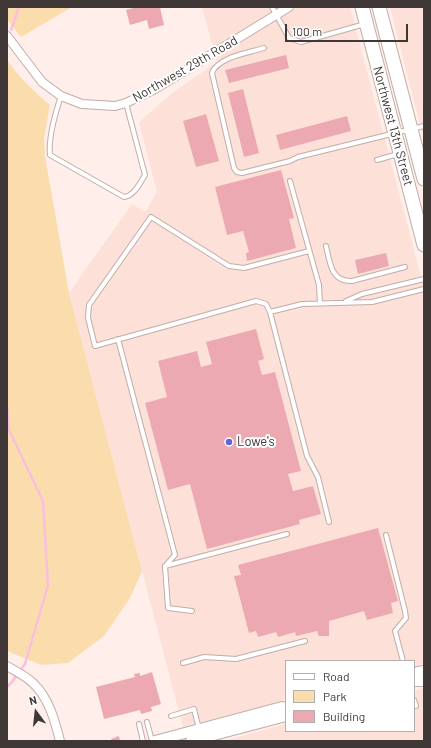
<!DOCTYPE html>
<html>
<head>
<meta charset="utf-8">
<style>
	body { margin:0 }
	#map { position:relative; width:431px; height:748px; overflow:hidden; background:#ffeee9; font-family:Barlow,sans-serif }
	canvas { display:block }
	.frame { position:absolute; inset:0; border:8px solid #403836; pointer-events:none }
	.legend { position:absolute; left:285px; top:660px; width:130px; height:72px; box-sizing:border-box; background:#fff; border:1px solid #b3afaf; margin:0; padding:5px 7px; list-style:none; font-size:12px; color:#403836 }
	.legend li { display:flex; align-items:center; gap:8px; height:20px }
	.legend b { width:20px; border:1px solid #b3afaf }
	.north { position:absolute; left:16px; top:692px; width:40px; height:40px; -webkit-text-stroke:3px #fff; paint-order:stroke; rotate:345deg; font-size:11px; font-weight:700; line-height:16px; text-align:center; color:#403836 }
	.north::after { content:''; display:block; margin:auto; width:14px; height:18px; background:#403836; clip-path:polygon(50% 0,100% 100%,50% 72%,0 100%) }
	.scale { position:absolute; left:285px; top:24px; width:123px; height:18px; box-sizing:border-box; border:2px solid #403836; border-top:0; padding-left:5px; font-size:12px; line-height:14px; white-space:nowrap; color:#403836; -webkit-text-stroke:3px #fff; paint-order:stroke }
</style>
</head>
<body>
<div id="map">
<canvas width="431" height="748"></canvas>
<div class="frame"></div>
<ul class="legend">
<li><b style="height:5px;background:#fff"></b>Road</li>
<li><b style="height:11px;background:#fbddad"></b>Park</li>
<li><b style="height:11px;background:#eda9b2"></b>Building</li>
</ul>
<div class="north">N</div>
<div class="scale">100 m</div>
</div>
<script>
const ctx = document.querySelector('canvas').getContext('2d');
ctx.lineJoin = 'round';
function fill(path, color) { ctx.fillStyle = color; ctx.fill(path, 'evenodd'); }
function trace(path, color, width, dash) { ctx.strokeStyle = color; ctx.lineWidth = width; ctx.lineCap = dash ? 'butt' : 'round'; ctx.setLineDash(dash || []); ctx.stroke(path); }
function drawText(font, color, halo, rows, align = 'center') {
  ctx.font = font + ' Barlow,sans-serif'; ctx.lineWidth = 4; ctx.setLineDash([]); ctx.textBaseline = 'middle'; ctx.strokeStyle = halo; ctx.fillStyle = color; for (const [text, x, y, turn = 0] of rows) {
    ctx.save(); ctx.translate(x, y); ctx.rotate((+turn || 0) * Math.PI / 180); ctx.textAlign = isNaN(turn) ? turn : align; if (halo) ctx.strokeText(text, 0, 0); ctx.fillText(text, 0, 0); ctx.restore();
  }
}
fill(new Path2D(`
	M202 7H350L424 288V664L414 666V661H286V700L183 727 69 293 132 204 145 212 157 192 139 122 171 94 217 62Z
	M390 7H424V140Z
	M424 688V741H223L286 724V731H414V691Z`), '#fde0d8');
fill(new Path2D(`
	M7 7H72L21 37 7 20Z
	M7 60C20 78 33 91 50 105L44 138 45 156 69 293 142 571 130 598 104 636 68 663 41 665 7 651Z`), '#fbddad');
trace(new Path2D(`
	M11 30 19 7
	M7 406 9 430 43 501 48 585 25 664 11 683 7 687`), '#fcbedd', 2.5);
fill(new Path2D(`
	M137 7 150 8 160 7 164 25 149 29 147 20 130 25 126 10Z
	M286 55 289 68 229 83 225 70Z
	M243 89 259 153 244 157 228 93Z
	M206 114 219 161 196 167 183 121Z
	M347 116 351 131 280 150 276 135Z
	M281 170 294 218 289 219 296 248 247 261 246 253 249 252 243 231 227 235 215 187Z
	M386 253 389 266 358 274 355 260Z
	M256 329 264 359 258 361 262 375 275 372 301 471 288 474 293 491 313 486 321 514 299 520 300 524 207 549 190 484 168 490 145 403 167 397 158 361 197 351 201 367 212 364 206 342Z
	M378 528 398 601 391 603 393 613 367 620 364 611 329 621V636H319L317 631 296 636 295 632 278 637 276 632 258 637 256 631 249 633 234 576 241 575 238 565Z
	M152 672 161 704 151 707 152 711 141 714 140 710 104 719 96 687 135 677 134 674 140 673V676Z
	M119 736 120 741H112L111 739Z`), '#eda9b2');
const service = new Path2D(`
	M272 7 289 38 301 42 365 24
	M264 48C248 53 218 57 212 73L234 168 237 172 242 173 290 161 298 157 424 126
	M61 96C55 114 48 137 50 155L124 197C134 196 140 183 145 175L126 103
	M377 160 398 154
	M290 181 319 285 320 303
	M326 246C330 263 331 282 352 281L405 267
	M346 301 362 294 424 279
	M270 312 266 304 256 301 95 346 88 318 89 305 151 217 229 266 244 268 309 251
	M118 339 175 555 165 566 168 608 192 611
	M329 522 318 477 307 456 270 312 302 304 372 302 424 289
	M386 535 405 611 406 618 395 631 403 661
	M165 566 287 534
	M183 663 204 657 236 659 305 641
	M414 700 416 706
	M171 716 194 709 199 729
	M147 722 152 741
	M139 724 143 741`);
const minor = new Path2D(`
	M7 36 42 82 61 96 82 104 115 106 126 103 155 89 289 7
	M7 666C15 671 26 676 33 683 49 698 55 721 60 741`);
const tertiary = new Path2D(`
	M414 676 418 672 424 671
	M414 681H424
	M155 741 282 707 286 708
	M191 741 286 716`);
const primary = new Path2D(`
	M362 7 424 245
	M379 7 424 179`);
trace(service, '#c1ada8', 6);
trace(minor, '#c1ada8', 10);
trace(tertiary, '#c1ada8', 12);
trace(primary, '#c1ada8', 15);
trace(service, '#fff', 4);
trace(minor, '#fff', 8);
trace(tertiary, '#fff', 10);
trace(primary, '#fff', 13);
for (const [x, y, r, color] of [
	[229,442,4,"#6164dc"]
]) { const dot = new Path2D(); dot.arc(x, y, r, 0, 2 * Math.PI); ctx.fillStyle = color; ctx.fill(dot); trace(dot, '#fff', 1.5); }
drawText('13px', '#403836', '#fff', [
	["Northwest 29th Road",185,69,-30],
	["Northwest 13th Street",393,126,75]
]);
drawText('13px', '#403836', '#fff', [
	["Lowe's",237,442]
], 'left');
</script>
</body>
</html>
